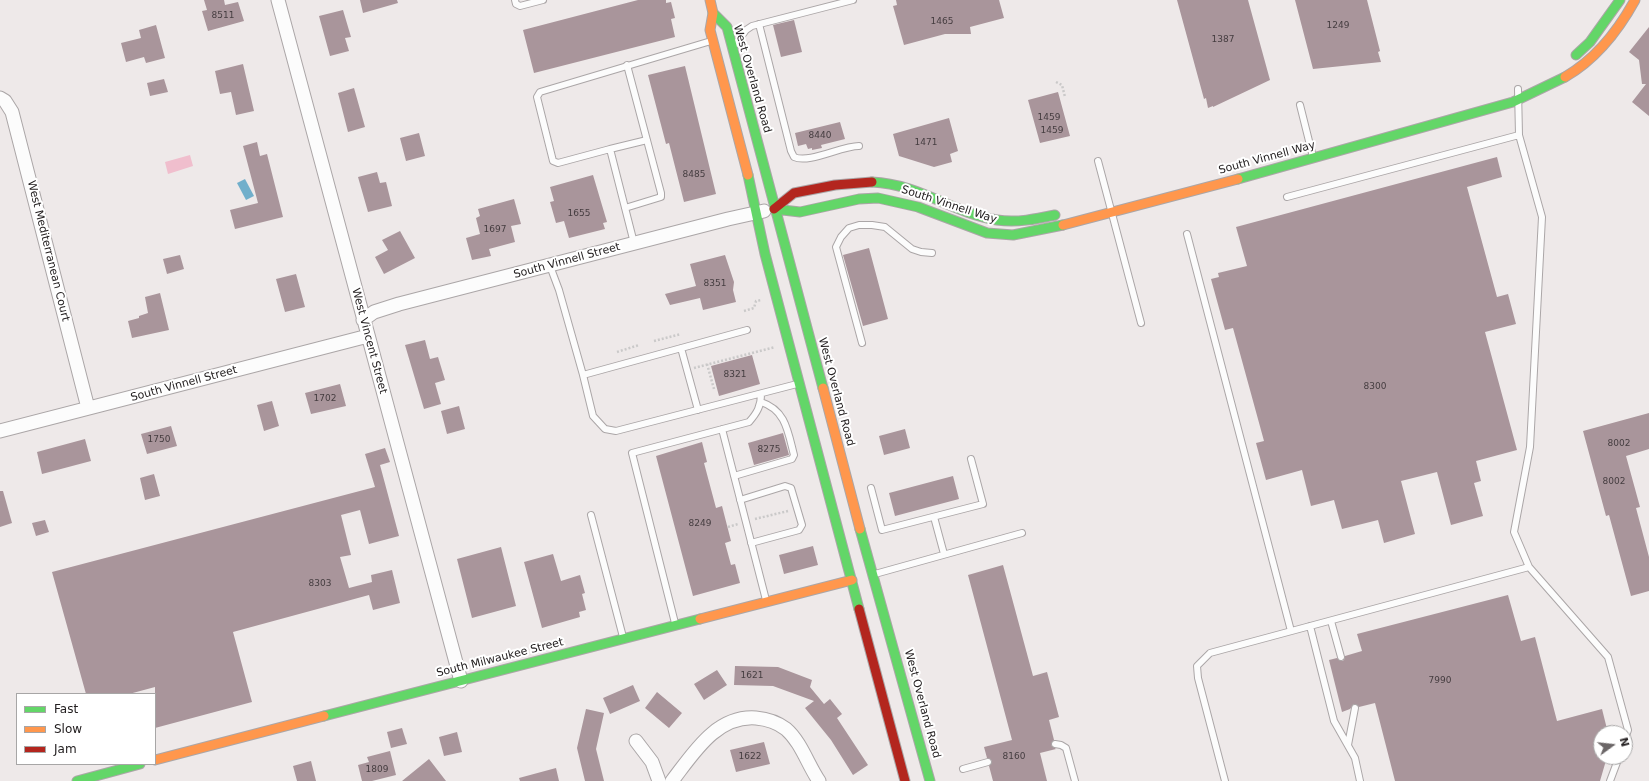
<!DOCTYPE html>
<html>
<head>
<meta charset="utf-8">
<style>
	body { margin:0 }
	#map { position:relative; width:1649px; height:781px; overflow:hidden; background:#eee9e9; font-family:"DejaVu Sans",sans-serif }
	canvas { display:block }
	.legend { position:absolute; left:16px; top:693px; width:140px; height:72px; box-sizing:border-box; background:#fff; border:1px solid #a7a6a6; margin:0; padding:5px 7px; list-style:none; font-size:12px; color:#242021 }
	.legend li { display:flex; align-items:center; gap:8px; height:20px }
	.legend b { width:20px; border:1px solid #a7a6a6 }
	.north { position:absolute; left:1593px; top:725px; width:40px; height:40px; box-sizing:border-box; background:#fff; border:1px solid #a7a6a6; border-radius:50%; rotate:75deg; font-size:11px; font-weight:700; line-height:16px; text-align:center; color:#242021 }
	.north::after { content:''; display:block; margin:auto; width:14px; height:18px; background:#6b6667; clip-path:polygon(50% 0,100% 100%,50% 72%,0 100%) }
</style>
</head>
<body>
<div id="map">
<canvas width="1649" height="781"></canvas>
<ul class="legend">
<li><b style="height:5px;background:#63d668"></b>Fast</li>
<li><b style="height:5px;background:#ff974d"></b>Slow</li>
<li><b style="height:5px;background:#b3261e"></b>Jam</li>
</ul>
<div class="north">N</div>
</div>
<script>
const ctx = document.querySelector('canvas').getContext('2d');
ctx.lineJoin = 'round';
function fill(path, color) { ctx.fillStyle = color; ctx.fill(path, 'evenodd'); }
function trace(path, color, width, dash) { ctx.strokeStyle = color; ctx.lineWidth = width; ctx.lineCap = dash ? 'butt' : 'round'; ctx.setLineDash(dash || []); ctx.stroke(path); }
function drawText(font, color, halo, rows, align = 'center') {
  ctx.font = font + ' "DejaVu Sans",sans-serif'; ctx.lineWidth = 4; ctx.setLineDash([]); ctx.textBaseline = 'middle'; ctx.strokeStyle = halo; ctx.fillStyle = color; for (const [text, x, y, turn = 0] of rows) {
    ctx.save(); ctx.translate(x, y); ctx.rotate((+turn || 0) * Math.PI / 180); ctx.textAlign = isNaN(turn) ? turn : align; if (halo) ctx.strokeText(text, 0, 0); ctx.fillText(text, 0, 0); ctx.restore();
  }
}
fill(new Path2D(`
	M190 155 193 166 168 174 165 162Z`), '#f0becd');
fill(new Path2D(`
	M245 179 254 196 246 200 237 183Z`), '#71afcb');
fill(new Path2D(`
	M204 0H224L225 5 238 2 244 21 208 31 202 11 207 10Z
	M360 0H397L398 3 363 13Z
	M638 0H666V3L671 2 675 18 671 19 675 37 534 73 523 30Z
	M896 0H999L1004 18 970 27 971 34H945L904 45 893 6 897 5Z
	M1177 0H1248L1270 80 1213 107V106L1208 108 1206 98 1204 99Z
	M1295 0H1367L1380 51 1378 52 1381 62 1313 69Z
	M343 10 351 37 345 38 349 51 330 56 319 16Z
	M794 20 802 52 781 57 773 25Z
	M156 25 165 58 146 63 144 57 126 62 121 43 141 38 139 30Z
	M1649 27V116L1632 102 1646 84H1642L1639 60 1629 52Z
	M243 64 254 111 236 115 231 92 220 94 215 71Z
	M685 66 716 194 684 202 669 143 666 144 648 75Z
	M164 79 168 92 150 96 147 83Z
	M354 88 365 127 348 132 338 93Z
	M1058 92 1070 136 1040 143 1028 100Z
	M949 118 958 151 950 154 952 162 934 167 899 156 893 134Z
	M840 122 845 139 821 145 822 148 812 150V148L808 149 806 144 798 146 795 133Z
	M419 133 425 156 406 161 400 138Z
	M257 142 260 156 267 154 283 217 235 229 230 210 258 203 243 146Z
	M1497 157 1502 177 1467 187 1497 297 1508 294 1516 324 1485 332 1517 450 1476 461 1481 481 1474 483 1483 516 1451 525 1437 472 1401 481 1415 534 1384 543 1378 520 1342 529 1334 500 1311 506 1302 470 1266 480 1256 443 1264 441 1233 328 1225 330 1211 279 1219 277 1218 273 1247 266 1236 227Z
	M377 172 380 183 386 182 392 206 368 212 358 177Z
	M593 175 607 222 603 223 605 229 569 238 564 221 556 223 550 202 554 201 550 187Z
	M514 199 521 224 511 226 515 242 489 249 491 256 472 260 466 238 480 234 476 218 480 216 478 209Z
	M400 231 415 258 384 274 375 257 388 250 382 240Z
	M869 248 888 319 863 326 843 255Z
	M180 255 184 269 167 274 163 259Z
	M725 255 734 282 733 290 736 302 703 310 700 298 670 305 665 294 696 286 690 264Z
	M296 274 305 307 285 312 276 279Z
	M160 293 169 330 132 338 128 321 139 318V316L148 313 145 297Z
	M425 340 430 359 438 357 445 380 435 383 441 404 424 409 405 345Z
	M752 355 760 384 719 396 711 366Z
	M340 384 346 406 311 414 305 393Z
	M272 401 279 426 264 431 257 405Z
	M459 406 465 429 447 434 441 411Z
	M1649 413V449L1626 456 1640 507 1636 508 1649 557V591L1631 596 1609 515 1606 516 1583 431Z
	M171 426 177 446 147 454 141 434Z
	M905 429 910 448 884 455 879 436Z
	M783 433 789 455 754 465 748 443Z
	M85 439 91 461 42 474 37 452Z
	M702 442 707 462 704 463 716 508 722 506 731 541 725 543 731 565 735 564 740 583 693 596 656 456Z
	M385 448 390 462 380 465 399 536 369 544 360 510 341 515 351 555 340 557 349 588 372 582 371 575 392 570 400 603 373 610 369 595 233 632 252 702 155 728V687L129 694H86L52 572 375 487 365 454Z
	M154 474 160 496 145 500 140 478Z
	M953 476 959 499 895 516 889 493Z
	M0 491H3L12 523 0 527Z
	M45 520 49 532 36 536 32 523Z
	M813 546 818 565 784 574 779 555Z
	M501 547 516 606 472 618 457 559Z
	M553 554 561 581 580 575 585 593 582 594 586 610 579 612 580 617 542 628 524 562Z
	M1003 565 1033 676 1047 672 1059 717 1049 720 1054 740 1051 745 1056 749 1040 753 1047 781H993L989 766 992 761 987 758 984 747 1012 740 968 575Z
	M1508 595 1521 641 1535 637 1557 721 1602 709 1608 733H1601V757H1607L1600 781H1395L1375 703 1359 707 1354 704 1350 709 1342 712 1329 660 1337 658 1342 661 1344 660 1345 656 1362 651 1357 634Z
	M735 666 778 667 812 680 810 687 824 704 830 699 842 714 837 718 868 765 853 775 831 740 805 708 814 701 773 686 734 685Z
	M717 670 727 685 704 700 694 684Z
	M633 685 640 701 610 714 603 698Z
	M657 692 682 713 669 728 645 708Z
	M586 709 604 713 596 749 604 781H585L577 748Z
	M402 728 407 744 391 748 387 732Z
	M457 732 462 752 444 756 439 737Z
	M764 742 770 764 736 772 730 750Z
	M390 751 396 775 372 781H362L358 765 369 762 367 757Z
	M429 759 446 781H402Z
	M311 761 316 781H297L293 766Z
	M556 768 559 781H520L519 778Z`), '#a9959b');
const lane = new Path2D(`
	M515 0 516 4 520 6 543 0
	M759 24 791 151 794 157C809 164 841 146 859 146
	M735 45 746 30 752 26 853 0
	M1518 89 1519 135 1542 217 1530 447 1514 532 1529 567 1608 657 1628 730 1625 739
	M1300 105 1313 157
	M610 149 647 140
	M1098 161 1141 323
	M1287 197 1519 135
	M625 208 661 197V193L627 65
	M1187 234 1291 631
	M634 243 610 149 558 163 553 161 537 97 540 92 711 41
	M550 266 559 290 583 375 747 330
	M862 343 836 247 841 237 849 228 859 225H872L885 227 912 249 921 252 932 253
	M681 348 698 410
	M583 375 593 416 605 429 616 431 797 384
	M722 429 766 600
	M734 476 792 459 794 455C788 432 786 410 761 402
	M871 488 882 530 983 504 971 459
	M740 500 785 486 791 488 802 525 799 530 751 543
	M591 515 623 637
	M934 517 944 554
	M875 574 1022 533
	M1331 621 1341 657
	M675 623 632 453 749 422C757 413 761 406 761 394
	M1310 626 1334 721 1355 758 1360 781
	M1055 744 1061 745 1066 748 1075 781
	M1348 745 1355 708
	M963 769 988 762
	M1225 781 1198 678 1197 666 1210 653 1529 567
	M1610 781 1619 757`);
const street = new Path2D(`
	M278 0 461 681
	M0 98 5 101 12 112 88 408
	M363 320 374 312 399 304 728 219 764 211
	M0 431 368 336
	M636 741 652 762 659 781
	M672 781C693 754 716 715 756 718 767 719 777 722 786 729 801 742 808 765 819 781`);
const fast = new Path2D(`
	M713 13 727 27 823 388
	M1576 55 1590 42 1620 0
	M748 175 765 254 859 609
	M1238 179 1513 102 1565 77
	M872 182C920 184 952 213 997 220 1017 223 1036 219 1055 215
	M774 209 800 212 859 199 878 198 918 207 987 233 1013 235 1063 225
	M860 529 930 781
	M324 716 700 619
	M77 781 140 764`);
const slow = new Path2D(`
	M710 0 713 13 710 30 748 175
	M1565 77C1596 59 1618 31 1635 0
	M1063 225 1238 179
	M823 388 860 529
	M700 619 852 580
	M155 760 324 716`);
const jam = new Path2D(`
	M774 209 794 193 835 185 872 182
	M859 609 905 781`);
trace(lane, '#aba6a7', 8);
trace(street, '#aba6a7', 15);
trace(fast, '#aba6a7', 11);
trace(slow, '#aba6a7', 11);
trace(jam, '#aba6a7', 11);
trace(new Path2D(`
	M1056 82 1062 85 1065 97
	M744 311 754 308 756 301 762 300
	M654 341 681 334
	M617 352 639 345
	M707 364 714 389
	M694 368 775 347
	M755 519 788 511
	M728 527 738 524`), '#cac9c9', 2.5, [2, 2]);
trace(lane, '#fcfcfc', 6);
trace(street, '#fcfcfc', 13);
trace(fast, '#63d668', 9);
trace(slow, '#ff974d', 9);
trace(jam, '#b3261e', 9);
drawText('9px', '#453d40', null, [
	["8511",223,16],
	["1465",942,22],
	["1249",1338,26],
	["1387",1223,40],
	["1459",1049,118],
	["1459",1052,131],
	["8440",820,136],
	["1471",926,143],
	["8485",694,175],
	["1655",579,214],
	["1697",495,230],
	["8351",715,284],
	["8321",735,375],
	["8300",1375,387],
	["1702",325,399],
	["1750",159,440],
	["8002",1619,444],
	["8275",769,450],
	["8002",1614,482],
	["8249",700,524],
	["8303",320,584],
	["1621",752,676],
	["7990",1440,681],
	["1622",750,757],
	["8160",1014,757],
	["1809",377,770]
]);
drawText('11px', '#242021', '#fff', [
	["West Overland Road",752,79,74],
	["South Vinnell Way",1267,158,-15],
	["South Vinnell Way",949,205,18],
	["West Mediterranean Court",48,251,76],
	["South Vinnell Street",567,261,-15],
	["West Vincent Street",369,341,75],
	["South Vinnell Street",184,384,-15],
	["West Overland Road",836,392,75],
	["South Milwaukee Street",500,658,-14],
	["West Overland Road",922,704,75]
]);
</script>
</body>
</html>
